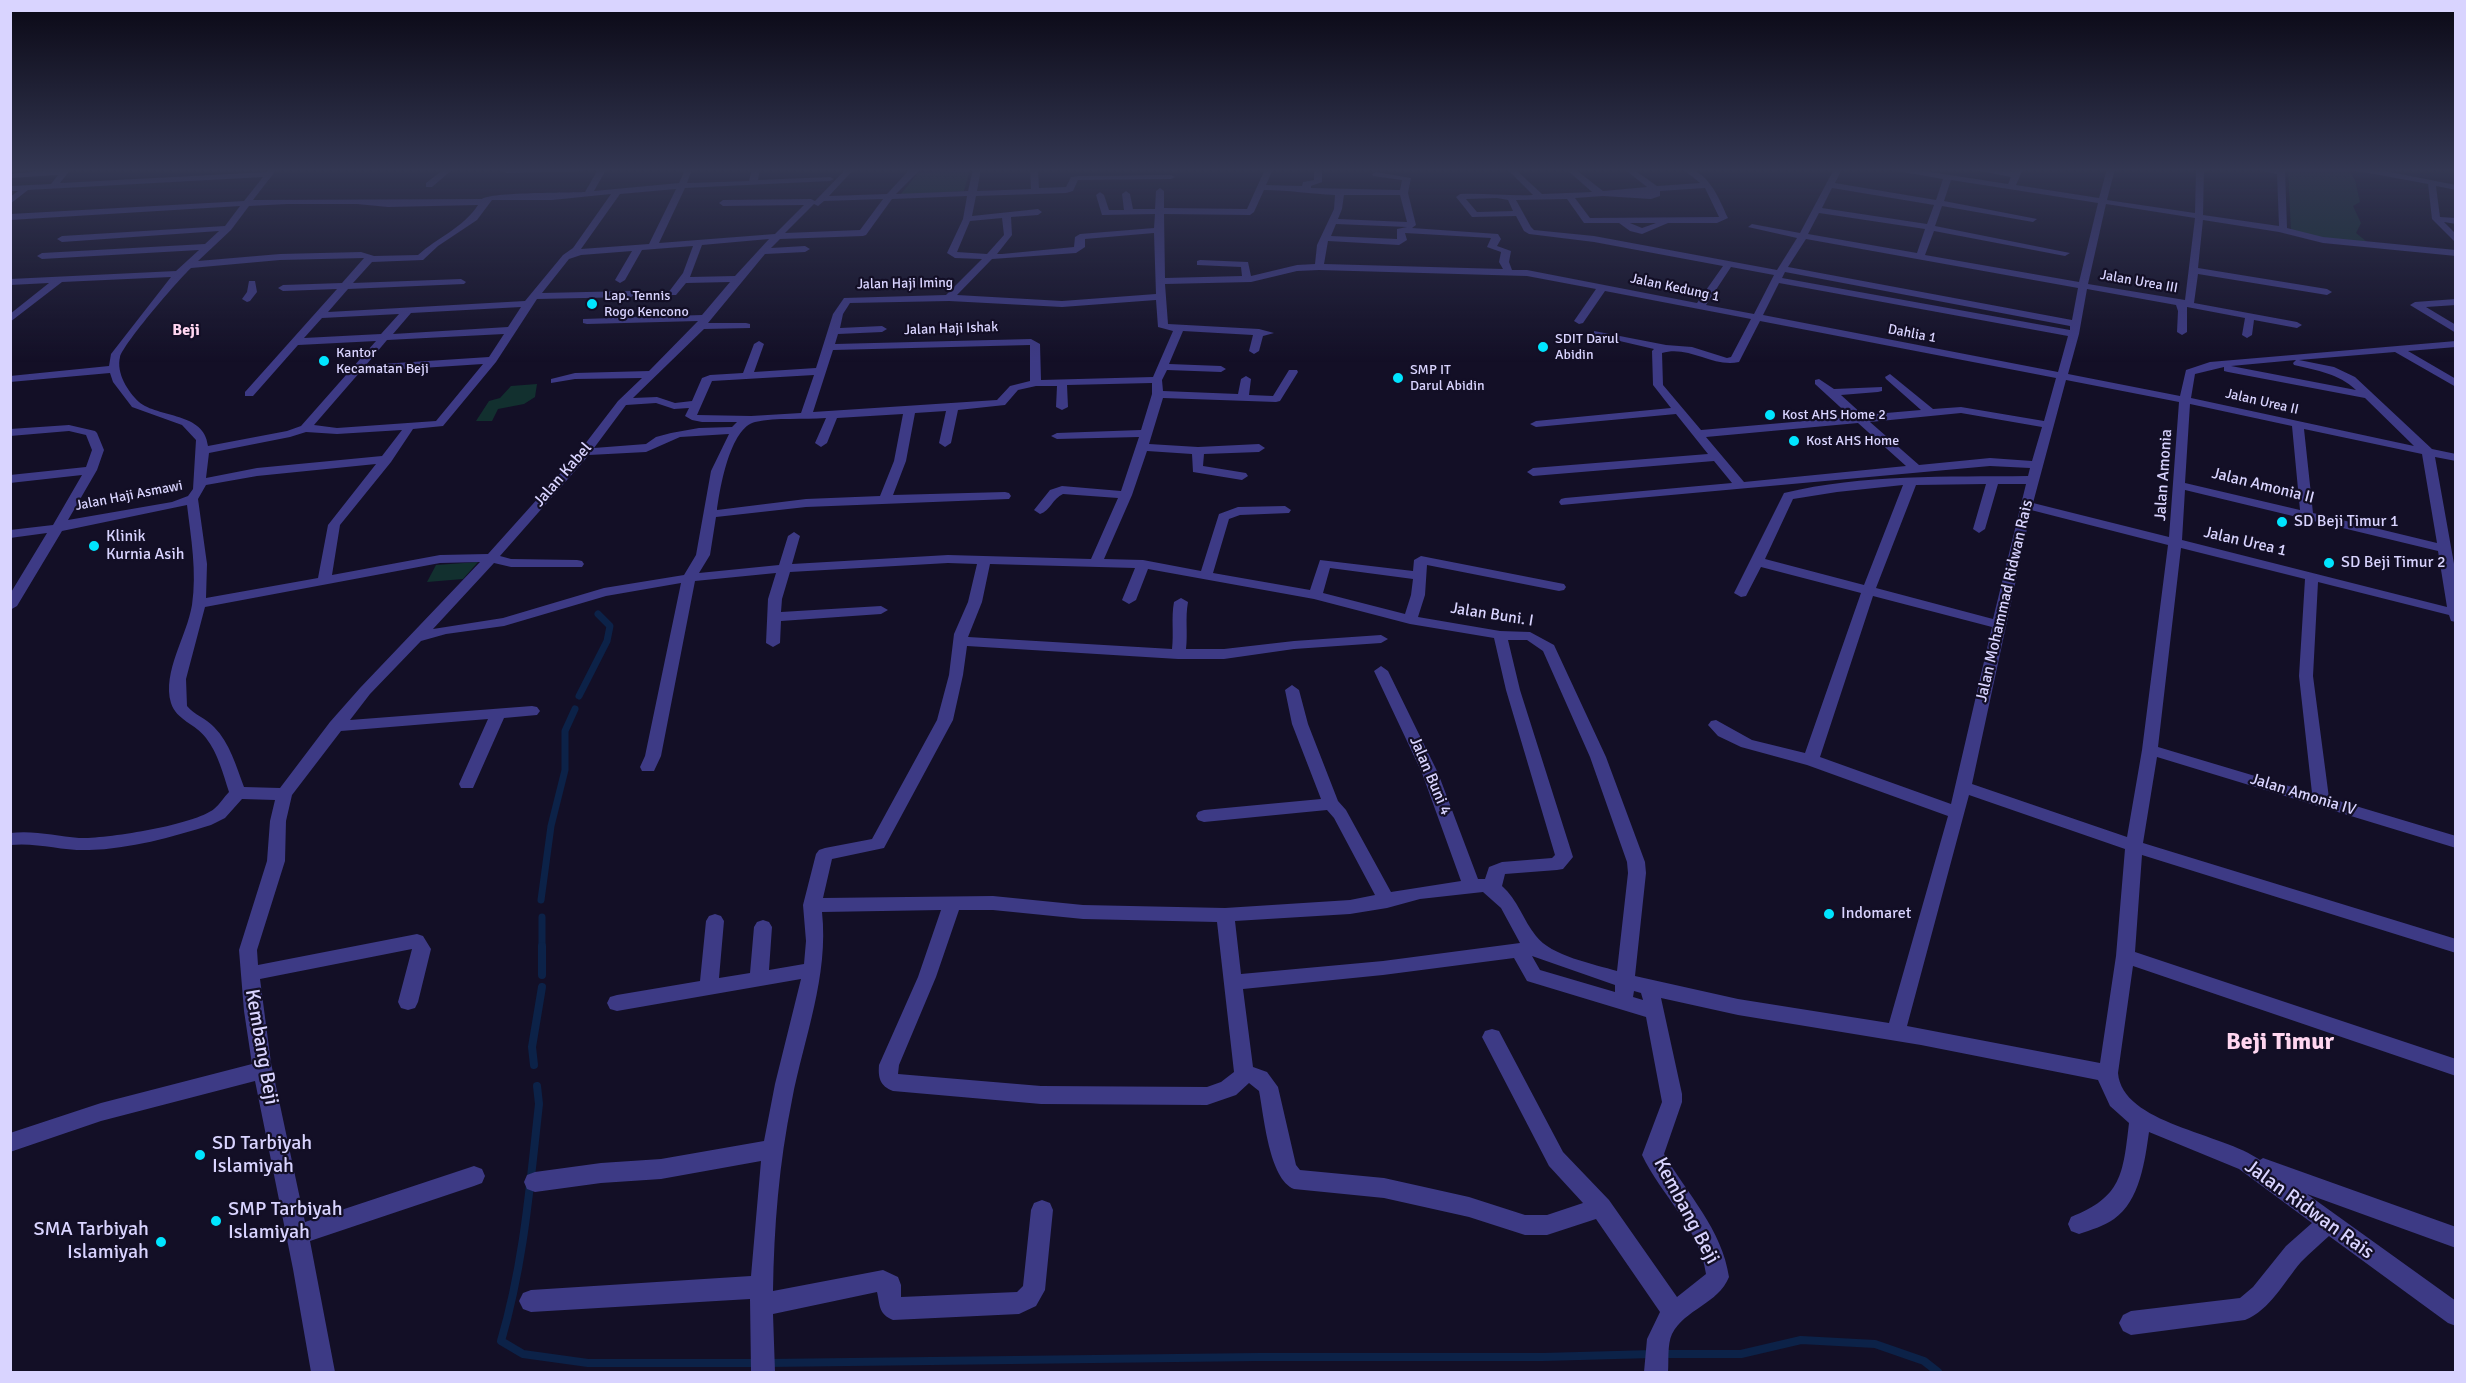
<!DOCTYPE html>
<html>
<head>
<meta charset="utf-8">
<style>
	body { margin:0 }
	#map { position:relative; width:2466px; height:1383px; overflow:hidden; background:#130f26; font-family:Signika,sans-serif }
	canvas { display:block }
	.frame { position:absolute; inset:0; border:12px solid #d9d4ff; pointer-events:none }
</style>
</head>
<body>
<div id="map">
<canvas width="2466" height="1383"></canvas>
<div class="frame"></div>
</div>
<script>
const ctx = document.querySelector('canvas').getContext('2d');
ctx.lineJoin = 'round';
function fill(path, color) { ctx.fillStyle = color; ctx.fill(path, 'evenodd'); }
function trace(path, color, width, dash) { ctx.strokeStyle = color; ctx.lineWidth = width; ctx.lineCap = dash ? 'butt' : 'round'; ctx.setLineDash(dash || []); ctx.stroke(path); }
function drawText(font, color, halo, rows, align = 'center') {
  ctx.font = font + ' Signika,sans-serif'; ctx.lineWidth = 4.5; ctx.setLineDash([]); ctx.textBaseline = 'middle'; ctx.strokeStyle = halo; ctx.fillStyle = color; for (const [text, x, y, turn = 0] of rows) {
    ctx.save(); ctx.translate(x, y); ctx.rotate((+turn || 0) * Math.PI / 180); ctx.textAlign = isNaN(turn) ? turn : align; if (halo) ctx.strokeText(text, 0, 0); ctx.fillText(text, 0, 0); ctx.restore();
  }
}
fill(new Path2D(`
	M2288 169H2348L2355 180 2360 202 2353 206 2361 223 2356 233 2372 246 2291 232Z
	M970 170 964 191 900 195 918 173Z
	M537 384 535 397 524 404 498 409 492 421H476L489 401 500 398 511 386Z
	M478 562 463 579 427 582 436 565Z`), '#12302f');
trace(new Path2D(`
	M579 696 607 641 610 626 598 614
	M541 900 551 826 565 770V731L575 709
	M542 917V947`), '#0c2248', 7);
trace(new Path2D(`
	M542 946V975
	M534 1065 532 1047 542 987
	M537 1086 539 1104C530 1184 524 1263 501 1341L523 1354 588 1363H758
	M1662 1354H1741L1801 1340 1875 1344 1924 1361 1938 1372
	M768 1363 1258 1357H1543L1652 1354`), '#0c2248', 8);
fill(new Path2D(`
	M63 169H71L60 183 267 172 269 169H277L253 200 482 199C491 192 567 193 585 192L597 171 596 169 606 170 594 191 679 183 684 172 675 169H692L687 183 749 181 752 169H760L758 180 830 177 834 179 830 181 685 188 659 243 775 234 804 205 723 206 719 203 723 200 811 199 815 201 846 169H854L829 196 887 194 910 169H921L896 194 968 191 973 169H981L977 191 1031 189 1030 169H1038L1039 188 1066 187 1071 177 1078 176 1171 175 1175 177 1171 179 1078 180 1073 191 1066 193 976 196 972 216 1038 209 1042 212 1038 215 1011 217 1012 235 997 254H1002L1074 247 1075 237 1080 234 1154 228 1155 214 1102 215 1096 195 1100 192 1104 195 1109 210H1124L1122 194 1126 191 1130 194 1133 209H1155L1156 191 1160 188 1164 191V208L1247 209 1265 169H1273L1266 185 1302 186 1303 182 1314 180V169H1322V182L1311 186V188L1400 190 1402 180 1373 176 1372 174 1376 172 1411 178 1408 193 1416 225 1412 228 1498 234 1501 239 1497 246 1511 251 1509 262 1512 270H1527L1697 303 1723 266 1594 242 1529 234 1524 231 1516 216 1472 217 1456 197 1460 194C1485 193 1508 196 1533 195L1507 169H1515L1542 194 1592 192 1566 169H1575L1603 191 1647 187 1624 169H1633L1657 186 1700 183 1683 169C1708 168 1719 199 1728 218L1717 223H1668L1642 234 1630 231 1619 223H1584L1567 199 1516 200 1531 227 1534 230 1594 236 1777 270 1797 238 1748 227 1752 224 1800 233 1834 169H1842L1835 183 1936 200 1943 179 1897 171 1893 169H1911L2008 184 2011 177 1970 169 2014 172 2015 169H2023L2016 185 2099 198 2107 169H2115L2107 200 2195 213 2196 169H2204L2203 215 2279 226 2277 174 2254 169H2285L2287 228 2323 237 2456 250V256L2323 243 2279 232 2203 220 2198 268 2327 289 2332 292 2327 295 2198 274 2194 303 2297 322 2302 325 2297 328 2254 320 2252 335 2247 338 2242 335 2245 318 2187 307V332L2182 335 2177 332 2178 311 2176 305 2087 289 2079 334 2068 374 2180 396 2186 370 2210 362 2456 341V347L2408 351 2456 379V387L2395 352 2299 360 2334 367 2355 377 2432 449 2456 454V461L2435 457 2456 575V622L2451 621 2449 615 2318 582 2313 676 2329 798 2456 836V848L2157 757 2143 843 2456 939V953L2142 855 2135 952 2456 1059V1076L2133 966 2118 1073C2122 1124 2223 1133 2260 1160L2263 1158 2456 1227V1248L2307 1194 2456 1301V1326L2448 1323 2329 1236C2320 1244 2310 1253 2301 1262 2284 1282 2270 1310 2245 1320L2131 1335 2123 1331 2119 1323 2123 1315 2131 1311 2240 1298 2253 1287 2286 1246 2312 1223 2239 1169 2149 1132C2145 1160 2140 1201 2114 1219 2104 1226 2091 1230 2079 1234L2071 1231 2068 1224 2071 1217C2122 1197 2123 1174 2129 1123L2110 1106 2098 1080 1921 1045 1738 1015 1661 998 1682 1094V1102L1664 1154C1687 1194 1722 1229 1729 1277 1718 1304 1685 1309 1672 1334 1667 1345 1669 1361 1668 1372H1644L1647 1339 1660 1312 1596 1219 1547 1235H1525L1469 1217 1384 1198 1294 1189C1269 1179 1264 1116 1259 1091L1249 1083 1236 1095 1207 1105 1041 1104 893 1091C880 1086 878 1078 879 1065L918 977 941 910 822 912C829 976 804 1038 792 1100 779 1163 774 1227 773 1291L883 1270 898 1277 901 1285V1297L1017 1292 1023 1286 1031 1210 1034 1203 1042 1200 1050 1203 1053 1210 1045 1290 1036 1306 1019 1314 893 1320C878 1314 880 1304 877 1292L773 1314 775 1372H751L750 1299 531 1312 523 1309 519 1301 523 1293 531 1290 751 1276 761 1161 661 1179 601 1183 535 1192 527 1189 524 1182 527 1175 535 1172 601 1163 661 1159 764 1141 775 1084 801 979 617 1011 610 1009 607 1003 610 997 617 995 700 981 706 921 709 916 715 914 721 916 724 921 719 978 750 973 754 927 757 922 763 920 769 922 772 927 769 970 804 964 806 941 803 905 816 854 819 850 825 848 872 839 937 720 949 675 954 634 968 602 977 564 948 563 790 572 782 599 781 612 881 606 888 610 881 614 781 621 780 643 773 647 766 643 768 599 776 573 695 581 661 756 654 771H642L640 767 645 756 681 583 606 596 504 626 446 634 421 641 370 694 350 720 532 706 537 707 540 711 537 715 504 718 473 788H461L459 784 488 719 341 731 292 795 286 821 285 861 257 950 258 965 417 934 423 936 431 949 418 1002 415 1008 408 1010 401 1008 398 1002 412 949 260 979 271 1063 305 1222 474 1166 482 1169 485 1176 482 1183 474 1186 310 1241 335 1372H311L293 1269 255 1081 101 1121 10 1152V1133L101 1103 252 1064 244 1011 239 950 267 861 270 821 275 800 242 799 225 818 211 825C172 837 130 849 89 850 62 851 37 842 10 845V833C34 830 56 836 79 838 106 839 194 825 214 809 220 804 224 797 229 792 223 774 218 753 206 738 196 724 176 720 171 703 162 672 187 636 192 605 197 572 191 538 187 505L62 531 17 606 10 610V594L47 533 10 538V530L53 525 82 475 10 483V475L86 467 92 450 86 435 69 431 10 436V429L69 425 95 431 97 433 104 450 97 470 68 520 172 502 188 496 193 489 196 440 182 425 132 407 113 382 110 373 10 382V376L109 366 111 354 171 277 62 282 10 322V314L49 283 10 285V279L176 271 199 250 42 259 37 256 42 253 205 244 219 231 62 242 57 239 62 236 225 226 240 206 10 220V214L244 201 263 177 28 190 10 204V197L18 191H10V186L51 184 58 175 10 178V174ZM1951 180 2098 203 2079 282 1925 255 1934 231 2065 256 2070 253 1935 226 1942 206 2033 222 2037 219 1944 201ZM1705 188 1719 217 1590 218 1575 198 1603 196 1651 199 1660 196V191ZM1832 188 1934 205 1927 224 1822 208ZM676 189 649 244 581 249 620 194ZM1264 190C1289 190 1311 194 1335 195L1334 209 1317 245 1315 264 1297 265 1251 276 1248 262 1200 260 1197 261V265L1241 267 1242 276 1165 278 1164 214 1250 215 1254 212ZM611 194 573 248 563 255 525 301 328 312 348 289 464 284 466 282 461 279 353 283 372 262 423 260 438 246 477 220 492 200H552ZM1344 195H1400L1407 222 1338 219 1342 209ZM967 196 963 219 947 253 955 258 982 259 946 295 844 298 833 314 816 368 754 372 764 344 759 341 754 344 743 373 710 375 702 378 692 401 675 403 657 397 633 398 704 329 750 328V324L746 323H708L765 254 805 252 810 249 805 246 771 248 780 239 863 236 866 235 892 199ZM1497 198 1508 200 1513 211 1477 212 1466 199ZM883 199 860 230 785 233 814 204 818 206 824 201ZM287 204H357L388 207 478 205C464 227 437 238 418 255L374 256 361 252 280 254 198 261 231 230 249 206ZM2106 204 2195 218 2185 300 2088 284ZM1819 213 1925 229 1917 253 1808 234ZM1002 218 1004 235 987 254 957 252 970 221ZM1630 223H1656L1642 228ZM1336 224 1407 227 1397 229V239L1331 236ZM1154 233 1156 294 1062 301 957 295 992 259 1076 253 1085 247V239ZM1405 233 1491 238 1487 247 1501 252 1499 262 1503 269 1324 264 1328 241 1399 245 1407 240ZM769 239 735 276 690 277 702 245ZM1806 239 2078 288 2072 320 1788 267ZM693 246 683 273 668 293 670 295H676L686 283 730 282 702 315 583 319V323L587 324 698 321 649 371 575 373 551 379V383L575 379 642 378 618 401 575 457 488 554 440 555 332 575 340 525 391 462 413 429 443 426 496 362 537 299 631 297 636 294 631 291 542 293 569 259 581 255 632 251 615 280 620 283 625 280 642 250ZM364 258 342 283 283 285 278 288 283 291 337 289 245 392V396H253L298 345 376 341 301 426 287 431 208 446C205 412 158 418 139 402 128 392 116 373 120 357 124 343 178 280 191 268L280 260ZM1731 267 1774 275 1754 314 1706 305ZM1319 270 1527 276 1596 289 1574 321 1579 324 1583 323 1605 291 1751 319 1731 357 1727 358 1692 347 1666 345 1594 331V335L1654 349 1652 351 1653 385 1671 408 1536 421 1530 424 1536 427 1676 414 1708 454 1533 468 1527 472 1533 476 1714 461 1732 483 1565 498 1561 499 1559 502 1561 505 1990 466 2030 468 2028 476C1947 477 1863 474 1784 493L1734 593 1741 597 1746 596 1761 567 1861 593 1805 753 1752 740 1716 720 1711 721 1708 725 1718 736 1741 747 1807 765 1948 816 1889 1023 1738 999 1635 976 1646 873 1645 862 1606 757 1554 645 1530 632 1500 631 1418 617 1425 595 1427 565 1559 591 1564 590 1566 587 1564 584 1421 556 1414 560 1413 571 1320 560 1310 590 1213 573 1229 519 1240 515 1289 513 1291 510 1285 506 1238 507 1219 514 1201 571 1143 560 1104 559 1132 495 1147 451 1192 454 1193 472 1242 480 1248 476 1246 473 1203 466 1204 454 1259 452 1265 448 1259 444 1198 447 1149 444 1163 398 1276 402 1280 401 1298 372 1297 370H1289L1273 396 1249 395 1251 379 1246 376 1241 379 1238 394 1163 391 1162 380 1167 370 1221 372 1226 369 1221 366 1169 364 1183 331 1253 335 1249 351 1254 354 1259 351 1263 336 1274 333 1259 329 1168 324 1165 284 1251 282 1297 271ZM1785 272 2070 326V330L1782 278ZM1779 283 2068 336 2058 372 1763 315ZM1156 300 1158 327 1173 331 1153 377 1041 380 1040 344 1031 339 835 344 838 334 882 332 887 329 882 326 840 328 843 314 850 303 949 301 1062 307ZM521 307 508 327 393 334 411 313ZM399 314 381 334 304 338 322 318ZM1760 321 2056 378 2044 421 1961 407 1933 409 1890 374 1885 377 1886 379 1921 410 1863 415 1841 395 1878 392 1882 391V387L1834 389 1819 379 1815 380V384L1851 417 1701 430 1663 385 1662 353C1689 345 1713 368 1739 362ZM504 334 489 357 366 365 387 340ZM1030 345V381L1010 386 997 400 813 412 833 350ZM2296 360 2293 363 2294 365C2318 371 2338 373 2356 390L2231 366ZM483 364 436 421 337 428 314 425 360 372ZM2224 367V371L2228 372 2365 398 2414 446 2191 398 2195 374ZM814 375 801 413 751 416 697 415 712 381ZM2066 380 2179 402 2169 537 2033 503ZM1152 383V394L1141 430 1057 433 1051 436 1057 439 1139 437 1121 491 1062 486 1050 490 1034 510 1040 514C1050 511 1053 498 1063 494L1118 498 1091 559 948 555 792 564 800 536 794 532 788 536 779 565 699 573 710 555 716 517 806 507 1009 499 1011 496 1009 493 1005 492 893 495 906 461 915 413 946 411 939 443 945 447 951 443 958 410 1005 405 1018 390 1036 386H1057L1056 407 1062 410 1068 407 1067 385ZM656 403 674 409 689 408 685 416 692 420 702 422H737L732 427 699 428 671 433 656 437 646 444 594 448 626 405ZM2190 404 2292 426 2300 510 2185 483ZM1961 413 2042 427 2032 461 1990 458 1919 465 1870 422ZM903 414 894 461 880 496 806 499 717 510C720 488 730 428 755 422 777 417 803 420 826 418L815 443 821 447 827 443 837 418ZM1858 423 1906 466 1744 482 1706 437ZM2304 429 2422 454 2437 543 2313 513ZM402 430 382 456 257 468 206 478 209 453 290 437 306 432 337 434ZM729 434 711 471 696 555 684 575 604 588 503 618 433 629 494 563 511 567H582L584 564 582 561 577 560 511 559 500 556 589 455 646 452 680 437ZM376 464 328 525 318 578 206 598 207 564 198 499 206 485 257 476ZM1986 484 1973 529 1979 533 1985 529 1998 484H2026L1993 619 1876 588 1916 485ZM1903 485 1864 585 1765 559 1793 499 1837 492ZM2185 490 2438 551 2447 607 2182 540ZM2031 510 2168 545 2142 750 2127 837 1972 784ZM2181 548 2305 579 2299 676 2312 793 2158 747ZM480 562 360 688 330 722 280 788 244 787C236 766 230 743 214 727 206 718 194 715 187 706L186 679 205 607 440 563ZM990 564 1135 568 1122 600 1129 604 1136 600 1148 569 1314 599 1410 624 1494 638 1506 690 1555 855 1552 858 1502 862 1489 867 1485 879H1478L1438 773 1388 671 1381 666 1374 671 1422 773 1461 881 1391 892 1346 810 1338 801 1308 724 1299 690 1292 685 1285 690 1292 724 1321 799 1204 810 1198 812 1196 816 1198 820 1204 822 1327 810 1334 818 1375 895 1350 900 1225 908 1083 905 993 896 823 898 832 859 884 848 953 720 963 675 967 646 1178 659H1224L1294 649 1381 643 1388 639 1381 635 1294 641 1224 649H1186C1188 633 1185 618 1188 602L1181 598 1174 602C1171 618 1174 633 1172 649L968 637 982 602ZM1330 568 1413 579 1411 595 1405 614 1323 593ZM1873 596 1992 627 1951 804 1820 757ZM1508 640H1527L1543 651 1590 757 1627 862 1628 873 1617 971C1594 964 1551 956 1536 936 1523 920 1518 900 1502 886L1505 874 1557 870 1563 869 1573 857 1520 690ZM1969 795 2125 849 2116 956 2100 1063 1907 1026ZM1483 892 1501 908 1520 943 1383 961 1241 974 1235 921 1350 914 1387 908 1420 899ZM959 910H993L1083 919 1217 922 1234 1072 1221 1082 1207 1087 1041 1086 898 1074 899 1065 936 977ZM1532 956 1615 985V992L1540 970ZM1514 958 1527 981 1646 1017 1662 1102 1642 1155C1661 1195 1700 1229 1706 1274L1677 1297 1609 1200 1563 1152 1499 1031 1492 1029 1485 1031 1482 1037 1549 1166 1583 1203 1547 1215H1525L1469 1197 1384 1178 1300 1170 1296 1165 1278 1087 1267 1072 1253 1067 1243 989 1383 975ZM1634 991 1641 993 1643 1000 1633 997Z
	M444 169H453L432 187H426V183Z
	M495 169H586L582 171 507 173Z
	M2347 169 2390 172 2456 185V190L2436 186 2440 217 2456 218V224L2444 222 2456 234V243L2432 219 2428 184Z
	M249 281H255L257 292 250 301 247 302 242 299 247 292Z
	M2456 299V305L2426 307 2456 325V333L2410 305 2415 302Z`), '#3d3a85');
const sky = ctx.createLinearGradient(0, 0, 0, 362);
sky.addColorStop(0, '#0a0815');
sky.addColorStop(0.47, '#333752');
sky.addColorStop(1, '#33375200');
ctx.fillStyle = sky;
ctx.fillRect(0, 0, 2466, 362);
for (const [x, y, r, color] of [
	[592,304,6,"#00e5ff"],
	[1543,347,6,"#00e5ff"],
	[324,361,6,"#00e5ff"],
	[1398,378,6,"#00e5ff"],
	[1770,415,6,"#00e5ff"],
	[1794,441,6,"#00e5ff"],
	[2282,522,6,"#00e5ff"],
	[94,546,6,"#00e5ff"],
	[2329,563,6,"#00e5ff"],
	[1829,914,6,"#00e5ff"],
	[200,1155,6,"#00e5ff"],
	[216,1221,6,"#00e5ff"],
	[161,1242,6,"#00e5ff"]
]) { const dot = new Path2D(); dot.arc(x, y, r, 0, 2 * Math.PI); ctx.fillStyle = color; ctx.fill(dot); trace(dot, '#130f26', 2); }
drawText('14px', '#d9d4ff', '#130f26', [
	["Jalan Urea III",2139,282,10],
	["Jalan Haji Iming",905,284,-1],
	["Jalan Kedung 1",1675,288,12],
	["Jalan Haji Ishak",951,329,-2],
	["Dahlia 1",1912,334,11],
	["Jalan Urea II",2262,402,13],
	["Jalan Haji Asmawi",129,496,-11]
]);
drawText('14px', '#d9d4ff', '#130f26', [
	["Lap. Tennis",604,296],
	["Rogo Kencono",604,312],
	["SDIT Darul",1555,339],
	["Abidin",1555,355],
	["Kantor",336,353],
	["Kecamatan Beji",336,369],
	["SMP IT",1410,370],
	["Darul Abidin",1410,386],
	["Kost AHS Home 2",1782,415],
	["Kost AHS Home",1806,441]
], 'left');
drawText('bold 16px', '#ffd6f0', '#130f26', [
	["Beji",186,331]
]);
drawText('16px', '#d9d4ff', '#130f26', [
	["Jalan Kabel",563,475,-49],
	["Jalan Amonia",2164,475,-86],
	["Jalan Amonia II",2263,486,14],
	["Jalan Urea 1",2245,542,13],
	["Jalan Mohammad Ridwan Rais",2005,601,-77],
	["Jalan Buni. I",1492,615,9],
	["Jalan Buni 4",1430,776,67],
	["Jalan Amonia IV",2303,795,17]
]);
drawText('16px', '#d9d4ff', '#130f26', [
	["SD Beji Timur 1",2294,522],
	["Klinik",106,537],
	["Kurnia Asih",106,555],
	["SD Beji Timur 2",2341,563],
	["Indomaret",1841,914]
], 'left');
drawText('20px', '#d9d4ff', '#130f26', [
	["Kembang Beji",261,1047,80],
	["Jalan Ridwan Rais",2309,1210,36],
	["Kembang Beji",1686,1211,62]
]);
drawText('20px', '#d9d4ff', '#130f26', [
	["SD Tarbiyah",212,1144],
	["Islamiyah",212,1167],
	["SMP Tarbiyah",228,1210],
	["Islamiyah",228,1233],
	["SMA Tarbiyah",149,1230,"right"],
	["Islamiyah",149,1253,"right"]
], 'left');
drawText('bold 24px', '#ffd6f0', '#130f26', [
	["Beji Timur",2280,1043]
]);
</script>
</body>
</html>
